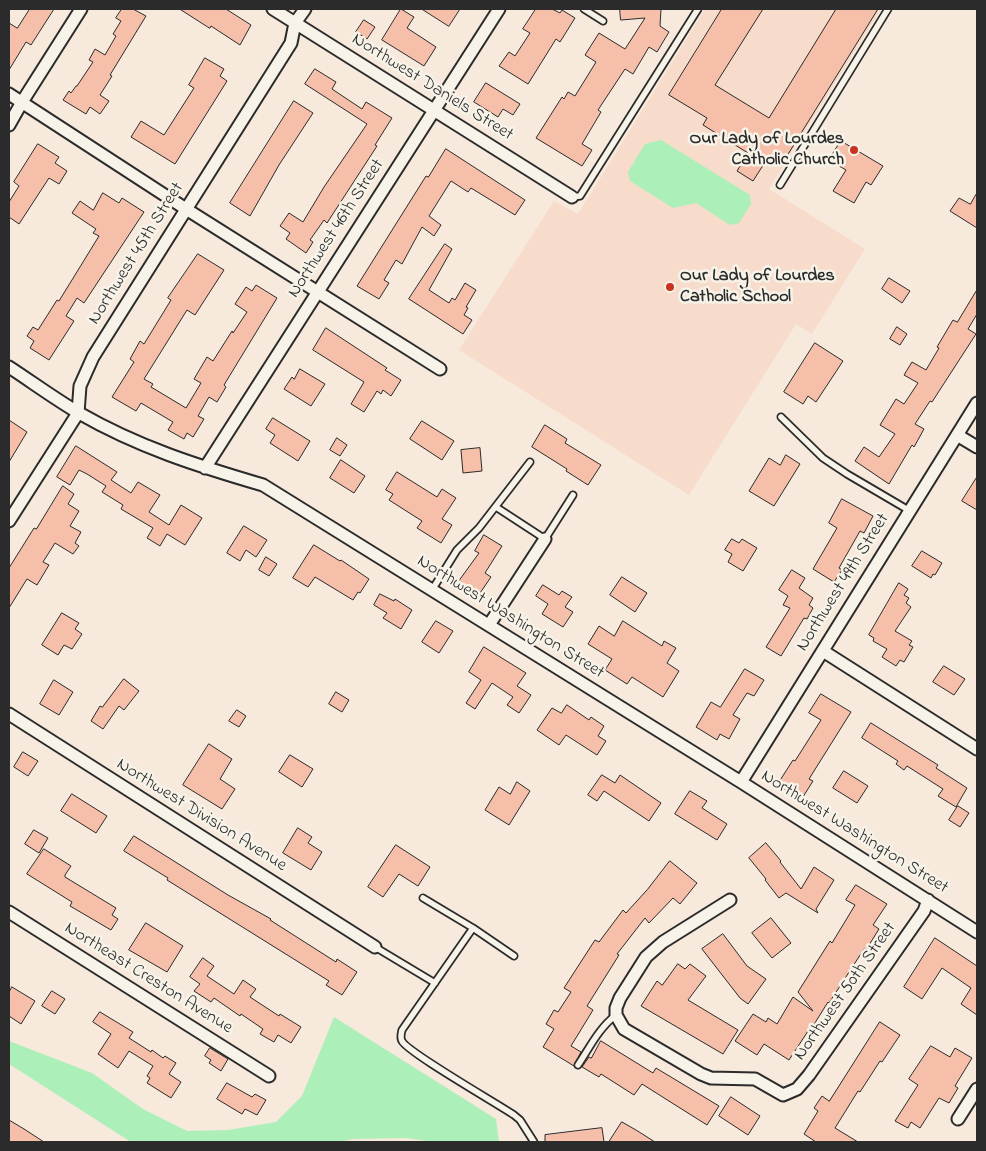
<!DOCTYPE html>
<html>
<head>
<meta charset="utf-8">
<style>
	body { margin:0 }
	#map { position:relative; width:986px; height:1151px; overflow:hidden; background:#f7e9db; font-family:"Indie Flower",sans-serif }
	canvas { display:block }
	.frame { position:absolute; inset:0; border:10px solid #2b2b2b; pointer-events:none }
</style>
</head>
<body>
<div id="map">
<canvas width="986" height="1151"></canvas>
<div class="frame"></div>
</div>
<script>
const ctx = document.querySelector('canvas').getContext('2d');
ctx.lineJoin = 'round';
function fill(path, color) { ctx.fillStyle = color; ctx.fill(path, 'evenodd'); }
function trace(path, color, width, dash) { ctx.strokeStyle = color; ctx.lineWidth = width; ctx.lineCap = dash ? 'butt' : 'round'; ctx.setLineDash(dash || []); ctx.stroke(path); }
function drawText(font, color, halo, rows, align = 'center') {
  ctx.font = font + ' "Indie Flower",sans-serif'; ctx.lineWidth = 5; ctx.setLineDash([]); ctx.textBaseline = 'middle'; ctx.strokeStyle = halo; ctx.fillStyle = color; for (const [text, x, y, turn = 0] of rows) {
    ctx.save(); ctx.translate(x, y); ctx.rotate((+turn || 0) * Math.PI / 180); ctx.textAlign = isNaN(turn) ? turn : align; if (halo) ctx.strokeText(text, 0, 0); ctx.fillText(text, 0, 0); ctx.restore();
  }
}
fill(new Path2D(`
	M705 9H881L769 189 865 249 812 334 796 324 689 495 459 350 554 201 578 214Z`), '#f7dccc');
fill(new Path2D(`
	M661 140 750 195 751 204 739 223 730 225 696 203 673 208 630 181 628 172 645 144Z
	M334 1017 496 1119 499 1142H434L406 1138 353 1139 338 1142H131L9 1064V1041L92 1073 143 1109 187 1131 228 1130 276 1122 302 1096Z`), '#acefb9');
const building = new Path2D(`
	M30 9H54L31 45 26 42 9 70V23L17 28Z
	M122 9H133L146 16 110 75 112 76 100 95 109 101 100 114 90 107 86 114 63 100 69 91 71 93 76 86H77L93 62 89 60 95 49 105 55 116 36 113 34 121 21 116 18Z
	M180 9H226L251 25 240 45 211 26 210 28Z
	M401 9 414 17 407 28 436 47 424 66 382 40Z
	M422 9H460L449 26Z
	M536 9H552L560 13 562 10 575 18 560 42 556 39 528 84 499 66 509 52 515 56 530 33 523 29Z
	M620 9H661L660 26 669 32 657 52 649 47 633 74 625 69 598 110 601 112 582 144 592 150 582 166 536 138 562 97 564 99 568 92 575 96 596 62 585 55 599 33 625 49 645 18 621 20Z
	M722 9H763L715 85 769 118 836 9H878L782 164 769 156 753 181 737 171 748 153 703 125 707 118 669 95Z
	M364 20 375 27 367 39 356 32Z
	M205 58 224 69 220 76 227 81 175 164 131 137 141 121 164 135 194 88 189 85Z
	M315 69 336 82 332 89 362 109 366 102 392 118 375 145 377 146 327 223 324 220 310 240 313 242 306 253 286 239 290 233 280 226 289 213 303 222 324 187 367 124 305 84Z
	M486 83 520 104 513 115 503 109 498 117 474 102Z
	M294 101 313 113 279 165 250 216 230 203Z
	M841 141 883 166 871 185 866 182 854 203 833 191 846 170 829 160Z
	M38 144 59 157 55 163 67 171 59 184 49 178 19 224 9 217V202L19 186 14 182Z
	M446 149 525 200 515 215 471 188 468 192 451 181 429 216 441 225 434 236 422 227 402 264 396 260 384 280 389 283 379 299 357 286 426 176 428 177Z
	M103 193 119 203 122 198 144 212 84 303 77 298 66 316 74 321 49 360 30 348 34 341 27 336 33 327 38 330 57 300 59 301 99 236 93 233 96 229 72 213 80 201 93 210Z
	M977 193V228L950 211 959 198 970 204Z
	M445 244 452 249 429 290 449 303 452 298 455 300 465 283 476 290 466 307 468 308 464 315 472 320 463 334 409 299Z
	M198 254 224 270 195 315 187 310 144 379 153 384 151 387 186 408 201 383 194 379 207 357 213 361 232 331 233 333 247 312 235 304 246 287 252 291 256 285 277 298 224 385 226 387 217 402 209 397 198 416 204 419 193 437 187 433 184 439 168 430 173 422 141 403 136 411 112 397 134 362 130 359 140 341 144 344 171 300 168 298Z
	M889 278 910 291 902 303 882 289Z
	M977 290V314L968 329 976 334 932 402 930 401 915 424 924 429 914 447 912 445 889 484 855 461 864 447 879 457 895 434 880 425 896 399 904 404 918 383 904 375 912 362 926 370 939 348 937 347 953 320 957 322Z
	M897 327 907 334 900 345 890 339Z
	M326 328 387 368 385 370 401 380 391 396 383 390 381 394 377 391 364 412 351 404 364 382 313 350Z
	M815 343 843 361 816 402 808 396 803 404 784 392Z
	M300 369 325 384 311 406 284 389 292 377 294 379Z
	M273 418 310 441 298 461 270 443 275 435 266 429Z
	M9 420 27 432 9 462Z
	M422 421 454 441 442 460 410 439Z
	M545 425 567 439 565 443 601 465 588 485 566 471 567 469 532 447Z
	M337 438 347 445 340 456 330 450Z
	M76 446 117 472 111 480 131 493 138 482 160 495 149 512 169 525 181 505 202 518 185 545 167 534 160 546 147 538 153 528 121 509 123 505 102 492 106 486 87 474 79 470 70 485 57 477Z
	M480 448 482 471 463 473 461 450Z
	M786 455 800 464 774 506 749 491 769 458 780 465Z
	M341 460 365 476 354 493 330 478Z
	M397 472 437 497 442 489 456 498 442 519 452 525 441 543 417 528 422 521 389 500 393 494 386 490Z
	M977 477V510L962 501Z
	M63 486 74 494 68 504 79 511 70 526 81 532 75 543 79 546 73 554 55 543 43 562 49 565 37 585 27 579 9 608V568L34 528 36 529Z
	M842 499 873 516 864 533 860 531 839 568 842 570 834 582 813 569 837 528 829 523Z
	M244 526 267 540 256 557 246 550 240 561 227 553Z
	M484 535 502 546 485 573 491 577 478 596 458 582 479 553 475 551Z
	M732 539 739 543 742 539 757 548 743 571 728 562 732 554 725 550Z
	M314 545 340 561 341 560 369 579 360 593 358 592 353 600 315 577 308 587 293 578Z
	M922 551 942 563 935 575 933 574 931 578 912 566Z
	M266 557 277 564 269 576 259 570Z
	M792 570 805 578 799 588 813 598 809 605 813 608 807 619 804 618 781 656 766 647 790 608 783 605 788 596 779 590Z
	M622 577 647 593 635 612 610 595Z
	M899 583 908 589 904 595 909 598 906 603 911 607 895 631 912 641 909 645 913 647 904 662 900 660 896 666 882 657 887 649 873 641 874 638 869 635Z
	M543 585 559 595 562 591 572 597 565 607 573 612 563 627 542 614 548 604 536 596Z
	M380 594 394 601 395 599 412 610 401 629 383 618 387 613 374 605Z
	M62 613 79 623 75 629 82 634 72 649 64 645 58 655 42 645Z
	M436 621 453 631 439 653 422 642Z
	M623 621 662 646 664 641 676 648 667 663 679 671 663 697 632 677 627 684 605 670 612 659 588 644 599 626 614 636Z
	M484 647 526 673 517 686 531 695 519 713 507 705 513 697 492 683 475 709 466 703 481 680 469 672Z
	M944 666 965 679 954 695 933 682Z
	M745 669 764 680 754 696 747 693 733 715 740 719 729 739 720 734 717 740 696 727 711 702 720 707Z
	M124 679 139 691 124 710 119 706 103 729 91 721 100 706 102 707Z
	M54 680 73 692 59 715 40 704Z
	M336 692 349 700 342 712 329 704Z
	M821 694 851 712 809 779 813 781 801 800 777 785 793 760 795 761 821 720 809 713Z
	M567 705 589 720 591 717 604 726 598 736 606 741 597 755 566 735 559 745 537 730 552 708 561 713Z
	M237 710 246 716 239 727 229 721Z
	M871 723 938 765 936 768 967 788 956 807 938 796 943 789 907 766 904 770 896 764 898 761 862 738Z
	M209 744 232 759 220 779 235 789 222 809 183 785Z
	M23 752 38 761 28 776 14 767Z
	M290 755 313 769 302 787 279 772Z
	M844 771 868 786 857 803 833 788Z
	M602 775 615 783 620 775 661 803 649 821 604 791 597 801 588 795Z
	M517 782 530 791 509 825 485 810 499 787 510 794Z
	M690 791 707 801 702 808 727 824 717 840 675 814Z
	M72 794 107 816 96 833 61 811Z
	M958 806 969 813 960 827 949 820Z
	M298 828 312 837 308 843 322 852 311 870 283 853Z
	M34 830 48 838 39 853 25 844Z
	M134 836 228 895 271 919 270 920 336 962 337 959 357 972 342 995 326 985 329 981 167 880 168 878 124 851Z
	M766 843 781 861 780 862 801 889 814 867 834 880 816 909 818 913 786 893 779 898 765 880 766 879 749 858Z
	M396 845 430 867 418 886 399 874 383 897 368 887Z
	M44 849 71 866 65 875V877L116 908 112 915 118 919 111 930 70 906 72 902 27 874Z
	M670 861 697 883 680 904 673 898 649 923 645 918 617 954 619 955 587 1006 593 1010 571 1046 581 1052 574 1066 543 1047 554 1029 546 1024 554 1010 558 1012 571 992 564 988 595 940 599 942 623 910 626 913 647 890Z
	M856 885 887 904 873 925 879 929 866 950 864 949 829 1003 828 1002 813 1026 812 1025 789 1060 764 1044 757 1055 735 1041 753 1014 766 1022 768 1018 777 1024 793 997 813 1011 798 992 830 941 832 943 855 905 846 900Z
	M771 918 791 943 772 958 752 933Z
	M146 923 183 946 167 972 129 950Z
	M723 934 747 966 766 979 748 1004 740 998 702 949Z
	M935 938 977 966V1015L961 1004 971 988 942 968 922 999 904 987Z
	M203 958 214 966 207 976 234 994 243 980 256 989 250 997 279 1016 280 1014 301 1027 291 1043 278 1035 274 1042 260 1034 263 1029 241 1014 240 1016 214 998 211 1002 194 991 200 984 190 977Z
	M678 964 685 969 690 964 706 976 688 1000 738 1030 723 1054 641 1006 657 981 662 985Z
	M12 987 35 1001 21 1024 9 1016V993Z
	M52 991 65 999 55 1014 42 1006Z
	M100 1012 133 1032 129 1038 151 1052 152 1050 163 1058 165 1056 176 1063 169 1074 181 1082 171 1098 147 1083 150 1078 147 1076 153 1066 129 1051 118 1068 98 1054 111 1034 93 1022Z
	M880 1022 900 1035 882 1062 880 1061 860 1092 858 1091 835 1128 858 1142H816L804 1134 818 1111 814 1108 822 1096 829 1101Z
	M601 1041 653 1073 656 1068 719 1106 707 1125 642 1084 634 1095 601 1074 599 1077 582 1067 589 1057 591 1058Z
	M931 1046 950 1057 955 1048 972 1058 955 1086 958 1088 949 1103 939 1098 920 1128 911 1122 908 1128 895 1121 918 1085 909 1079Z
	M210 1048 228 1059 221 1071 209 1063 211 1060 205 1056Z
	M227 1083 252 1097 255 1094 266 1100 257 1115 245 1109 242 1114 217 1099Z
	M731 1097 760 1116 748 1135 719 1116Z
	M9 1120 24 1129 44 1142H9Z
	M622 1122 636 1130 655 1142H609Z
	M602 1128 604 1142H545V1135Z`);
fill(building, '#f6bfa9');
trace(building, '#2b2b2b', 1);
const lane = new Path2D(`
	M584 9 603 21
	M780 185 888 9
	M572 197 580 196 698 9
	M781 417 823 458 847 474 910 511
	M496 507 545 539 573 495
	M432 590 457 550 479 528 530 462
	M423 898 473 928 514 956
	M473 928 402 1030C401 1034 400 1038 402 1041 407 1052 498 1104 514 1115L520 1120 534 1142
	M375 947 435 983
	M578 1065C590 1047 599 1028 616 1015`);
const street = new Path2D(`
	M273 9 572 197
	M9 94 186 209 440 369
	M9 125 22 102 81 9
	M9 367C32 382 55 399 79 413 138 447 198 466 263 485L741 782 977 932
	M957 435 977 447
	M205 468 499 9
	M9 521 78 413 80 386 93 357 291 43 295 23 305 9
	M489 625 545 539
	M823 651 977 749
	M9 714 375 947
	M741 782 977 403
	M730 900 663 942 646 957 620 998 616 1008V1015L624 1029 701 1074 711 1078 755 1079 783 1095 797 1089 809 1075 924 911 928 900
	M9 912 269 1076
	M958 1119 977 1089`);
trace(lane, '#2b2b2b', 9);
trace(street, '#2b2b2b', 15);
trace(lane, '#f7f3e8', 5.5);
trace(street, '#f7f3e8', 11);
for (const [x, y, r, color] of [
	[854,150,5,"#c8321e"],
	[670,287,5,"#c8321e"]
]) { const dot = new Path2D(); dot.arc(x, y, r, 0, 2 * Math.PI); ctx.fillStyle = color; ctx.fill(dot); trace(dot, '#f7f3e8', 2); }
drawText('18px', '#2b2b2b', '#f7f3e8', [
	["Northwest Daniels Street",432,88,32],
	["Northwest 46th Street",337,229,-57],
	["Northwest 45th Street",137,254,-58],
	["Northwest 49th Street",844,583,-58],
	["Northwest Washington Street",510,618,32],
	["Northwest Division Avenue",201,816,32],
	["Northwest Washington Street",854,833,32],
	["Northeast Creston Avenue",148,979,32],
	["Northwest 50th Street",846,992,-55]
]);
drawText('bold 18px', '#2b2b2b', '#f7f3e8', [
	["Our Lady of Lourdes",844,140],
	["Catholic Church",844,161],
	["Our Lady of Lourdes",680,277,"left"],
	["Catholic School",680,298,"left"]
], 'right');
</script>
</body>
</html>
